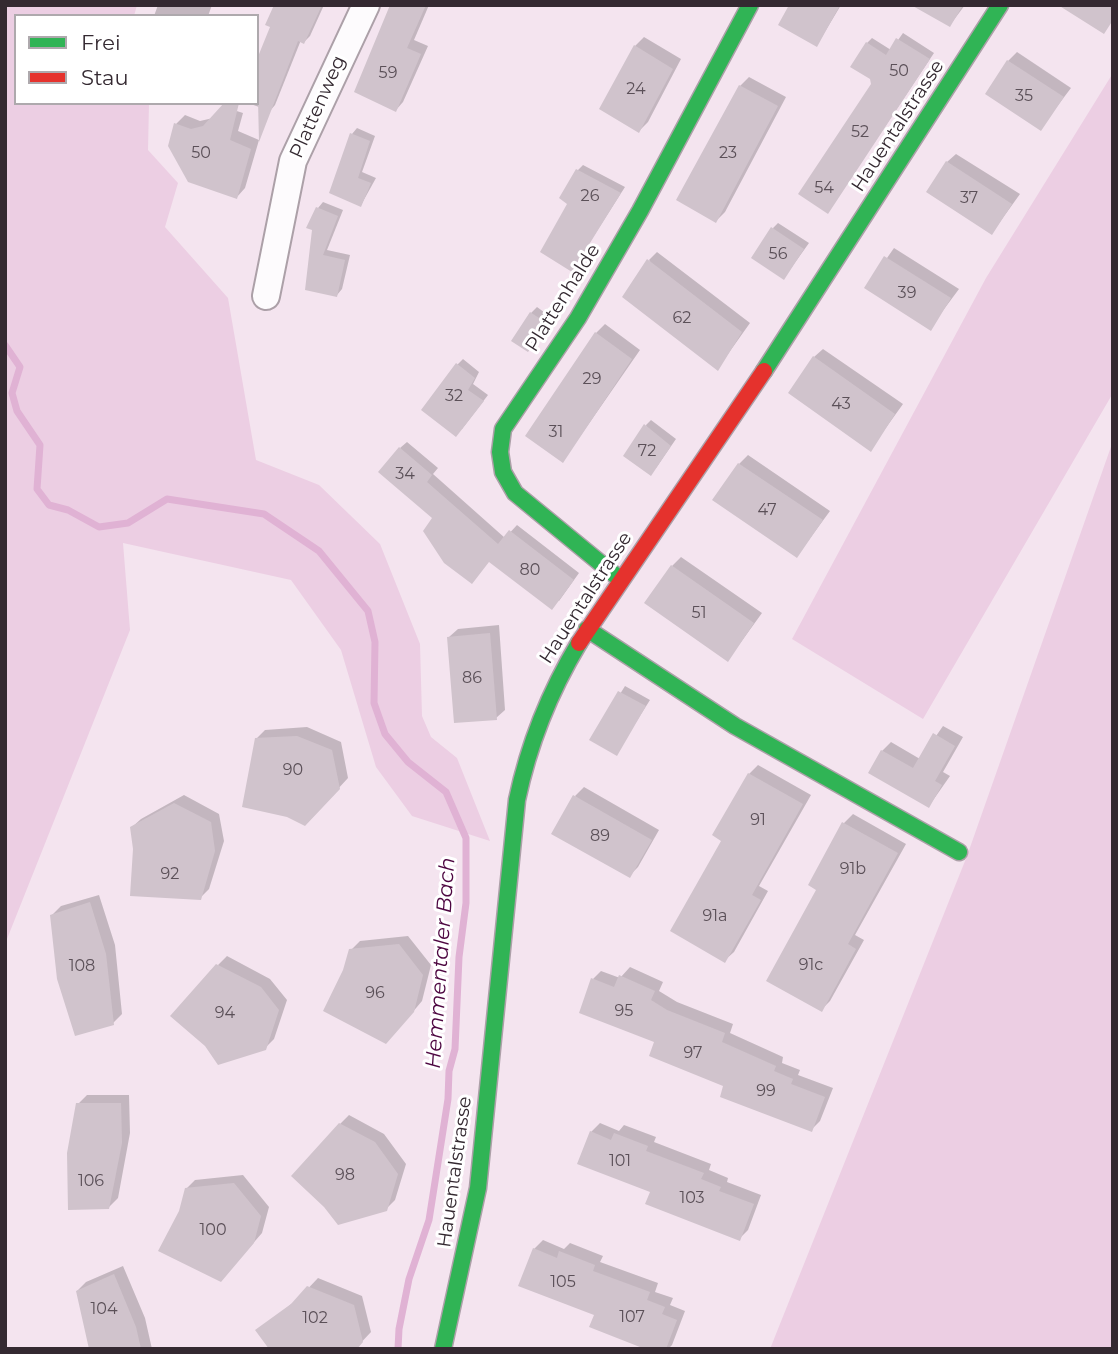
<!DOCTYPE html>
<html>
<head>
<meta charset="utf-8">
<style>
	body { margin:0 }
	#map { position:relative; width:1118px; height:1354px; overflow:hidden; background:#f4e4ef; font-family:Montserrat,sans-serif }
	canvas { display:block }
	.frame { position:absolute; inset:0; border:7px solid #342931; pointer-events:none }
	.legend { position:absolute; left:14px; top:14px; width:245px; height:91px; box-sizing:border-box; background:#fff; border:2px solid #aea9ad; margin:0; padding:9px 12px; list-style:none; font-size:21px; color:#342931 }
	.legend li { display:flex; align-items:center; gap:14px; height:35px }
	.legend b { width:35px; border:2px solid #aea9ad }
</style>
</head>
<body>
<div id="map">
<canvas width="1118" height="1354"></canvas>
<div class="frame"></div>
<ul class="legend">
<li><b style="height:9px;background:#30b455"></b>Frei</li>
<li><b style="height:9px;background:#e5322d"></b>Stau</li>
</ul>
</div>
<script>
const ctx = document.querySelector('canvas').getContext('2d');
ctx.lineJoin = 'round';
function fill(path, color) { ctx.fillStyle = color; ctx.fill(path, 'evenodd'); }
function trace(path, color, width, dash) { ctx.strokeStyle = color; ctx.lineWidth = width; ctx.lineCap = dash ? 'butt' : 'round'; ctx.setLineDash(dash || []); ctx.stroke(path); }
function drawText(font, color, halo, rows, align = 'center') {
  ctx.font = font + ' Montserrat,sans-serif'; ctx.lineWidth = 6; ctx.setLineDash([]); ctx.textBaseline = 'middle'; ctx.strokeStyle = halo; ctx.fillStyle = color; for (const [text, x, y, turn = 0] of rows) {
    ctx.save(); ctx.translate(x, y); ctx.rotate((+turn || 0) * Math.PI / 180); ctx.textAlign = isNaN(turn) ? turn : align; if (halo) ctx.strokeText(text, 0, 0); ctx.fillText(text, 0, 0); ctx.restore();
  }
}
fill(new Path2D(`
	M5 5H137L134 16H16V103H149L148 150 178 183 165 227 228 298 256 460 319 485 380 544 420 644 422 716 431 737 457 758 490 841 412 816 376 767 341 650 291 580 123 543 130 630 5 944Z
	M1113 73V393L923 719 792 639 986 278Z
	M1113 441V1349H770L967 856Z`), '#eccee3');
fill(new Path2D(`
	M158 5H212L208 16H154Z
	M276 5H324L310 36 304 42 301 40 275 105 270 111 248 103H257V63L272 26Z
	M390 5H429L414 40 428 46 403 102 396 110Z
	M792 5H841L817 45Z
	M920 5H965L950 25Z
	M903 33 934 53 828 212 873 84 867 43 872 38 891 50Z
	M644 37 681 59 648 122 639 131 635 46Z
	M1017 52 1071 88 1040 129 1008 61Z
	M749 77 786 97 725 212 716 221 740 86Z
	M224 107 243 113 238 131 259 140 245 188 237 197 176 124 185 115 200 121 213 118Z
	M357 128 375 136 362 172 376 178 361 205 352 134Z
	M956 154 1020 194 992 233 947 162Z
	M583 165 625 187 572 270 569 203 577 171Z
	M323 202 343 210 327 250 350 255 342 289 337 295 307 289 318 208Z
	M778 223 809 243 784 278 773 228Z
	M894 248 959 289 930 328 866 288Z
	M657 252 750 323 718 368 649 260Z
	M537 307 552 318 528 350 531 313Z
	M605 324 640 350 563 461 596 333Z
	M823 349 903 404 870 450 814 357Z
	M463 359 479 372 473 384 488 395 462 429 457 365Z
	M651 420 676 439 656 468 646 425Z
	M407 442 438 468 433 474 505 538 517 525 579 573 559 601 434 517 400 448Z
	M748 455 830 511 797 556 739 464Z
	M681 557 762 613 728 660 672 566Z
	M499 625 505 710 496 718 449 637 458 629Z
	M625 686 650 700 616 754 592 739Z
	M943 726 963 737 943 772 950 776 929 806 882 751 891 742 920 759Z
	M307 727 341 742 348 778 314 815 256 739 265 730Z
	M758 765 811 795 759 886 768 891 734 952 725 960 724 840 715 835 749 774Z
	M584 787 659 830 638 867 629 876 575 796Z
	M184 795 219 814 224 841 209 889 200 898 135 849 131 828 141 819Z
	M853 814 906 844 855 935 864 940 830 1001 821 1010 819 889 844 823Z
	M99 895 115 945 122 1014 113 1023 52 915 61 906Z
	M408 936 431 965 422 1001 395 1033 345 971 351 950 360 941Z
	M227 956 270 979 287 1000 274 1039 265 1048 218 965Z
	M630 967 663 982 659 991 677 1002 733 1024 730 1033 783 1057 782 1063 800 1070 798 1075 833 1088 820 1121 811 1130 726 1085 656 1041 593 979 601 971 620 978Z
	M87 1095H129L130 1133 118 1198 109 1207 78 1104Z
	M349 1115 384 1134 406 1164 395 1200 386 1209 340 1124Z
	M600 1123 619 1131 624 1125 656 1137 654 1142 711 1164 709 1170 728 1178 727 1182 761 1195 748 1230 739 1239 652 1191 591 1132Z
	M243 1175 269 1207 262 1233 229 1271 180 1211 186 1189 195 1180Z
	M543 1240 564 1249 570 1243 603 1256 600 1262 658 1283 655 1292 673 1298 670 1305 685 1311 672 1345 668 1349H650L596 1314 534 1249Z
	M123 1266 145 1318 152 1349H91L77 1291 86 1282Z
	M318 1278 362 1296 371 1332 355 1349 257 1331 299 1298Z`), '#0003');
trace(new Path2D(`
	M5 345 20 367 12 393 17 411 40 445 37 489 49 505 68 510 99 527 128 523 167 499 264 514 319 551 368 611 375 642 374 703 385 734 408 762 446 792 466 838V903L459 957 455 1049 449 1071 448 1099 429 1220 409 1279 399 1329 398 1349`), '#e0b2d4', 7);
fill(new Path2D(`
	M274 5H322L304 44 298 41 259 142 257 59 270 27 265 25Z
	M390 5H426L407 48 421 54 396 112 354 92Z
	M789 5H840L817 47 778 25Z
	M911 5H963L950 27Z
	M1058 5H1113V20L1104 34Z
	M896 38 930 59 828 214 798 194 871 84 870 79 850 67 866 42 886 55Z
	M634 45 673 69 639 133 599 109Z
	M1007 60 1064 97 1041 131 985 94Z
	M739 85 778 106 716 223 676 200Z
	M224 103H239L230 140 251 149 237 199 188 182 168 146 174 123 191 129 203 126Z
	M350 133 370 141 358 178 371 183 361 207 329 193Z
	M946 161 1012 204 992 235 926 192Z
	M576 169 621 193 572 272 540 252 567 204 559 198Z
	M316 207 338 216 323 255 345 260 337 297 305 290 312 230 306 228Z
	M771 227 804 249 784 280 751 258Z
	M884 256 951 298 931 331 864 288Z
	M647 259 742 332 718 371 622 297Z
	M530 312 548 324 528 352 511 341Z
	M595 332 632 359 563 463 525 436Z
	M813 356 895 414 871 452 788 393Z
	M456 363 475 378 468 390 484 401 456 437 421 410Z
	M644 424 671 446 651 476 623 456Z
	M399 447 432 475 427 482 498 544 509 530 574 580 552 610 489 562 472 584 444 563 423 531 432 518 378 472Z
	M738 463 823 520 797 558 712 500Z
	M671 565 754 623 728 662 644 603Z
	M490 633 497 720 454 723 447 637Z
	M618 691 646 706 617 756 589 740Z
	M933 733 955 746 935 781 942 785 929 808 868 773 881 750 913 768Z
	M297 736 332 750 340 789 305 826 287 817 242 807 255 738Z
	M748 773 803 804 752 895 761 900 725 963 670 931 721 841 712 835Z
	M573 795 652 840 630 878 551 834Z
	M174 803 211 822 215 851 201 900 130 896 133 849 130 827Z
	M842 822 898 853 848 944 856 949 822 1012 766 981 816 890 808 885Z
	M90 902 106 954 114 1025 75 1036 57 979 50 915Z
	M399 944 423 975 414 1012 386 1044 323 1011 343 970 349 949Z
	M216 964 261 987 279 1010 266 1050 218 1065 205 1046 170 1016Z
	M619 975 655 991 651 1000 667 1010 725 1033 722 1042 776 1066 774 1071 793 1079 791 1084 825 1097 812 1132 720 1097 723 1086 649 1056 654 1042 579 1013 591 978 614 987Z
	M76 1103H121L122 1143 109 1209 68 1210 67 1153Z
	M339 1123 375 1142 398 1174 387 1211 338 1225 324 1207 291 1176Z
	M590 1131 611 1140 614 1133 648 1146 646 1151 704 1173 701 1179 721 1187 719 1191 754 1204 740 1241 645 1204 650 1192 577 1164Z
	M234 1183 261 1216 254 1243 221 1282 158 1251 179 1211 185 1188Z
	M533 1248 557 1258 559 1251 595 1265 593 1271 650 1292 647 1300 665 1307 662 1314 677 1320 666 1349H645L589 1327 594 1315 518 1286Z
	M114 1274 136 1327 141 1349H89L76 1291Z
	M307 1286 354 1305 363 1342 357 1349H269L255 1330 291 1304Z`), '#d0c3cc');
const street = new Path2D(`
	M266 296 293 161 366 5`);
const fast = new Path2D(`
	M764 371 1000 5
	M621 580 515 493 503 472 500 452 503 429 578 318 640 211 750 5
	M587 629 735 726 959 852
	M443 1349 478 1188 517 800C529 743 549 693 579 643`);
const jam = new Path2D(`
	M579 643 764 371`);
trace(street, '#aca0a8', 30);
trace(fast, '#aca0a8', 19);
trace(jam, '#aca0a8', 19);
trace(street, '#fdfbfd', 26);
trace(fast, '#30b455', 16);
trace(jam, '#e5322d', 16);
drawText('16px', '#5b5058', null, [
	["50",899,71],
	["59",388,73],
	["24",636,89],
	["35",1024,96],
	["52",860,132],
	["50",201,153],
	["23",728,153],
	["54",824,188],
	["26",590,196],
	["37",969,198],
	["56",778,254],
	["39",907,293],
	["62",682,318],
	["29",592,379],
	["32",454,396],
	["43",841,404],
	["31",556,432],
	["72",647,451],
	["34",405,474],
	["47",767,510],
	["80",530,570],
	["51",699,613],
	["86",472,678],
	["90",293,770],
	["91",758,820],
	["89",600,836],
	["91b",853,869],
	["92",170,874],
	["91a",715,916],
	["91c",811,965],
	["108",82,966],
	["96",375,993],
	["95",624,1011],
	["94",225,1013],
	["97",693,1053],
	["99",766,1091],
	["101",620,1161],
	["98",345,1175],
	["106",91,1181],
	["103",692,1198],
	["100",213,1230],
	["105",563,1282],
	["104",104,1309],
	["107",632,1317],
	["102",315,1318]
]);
drawText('19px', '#342931', '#fff', [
	["Plattenweg",318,107,-66],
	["Hauentalstrasse",898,126,-57],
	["Plattenhalde",563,298,-58],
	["Hauentalstrasse",586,598,-57],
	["Hauentalstrasse",455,1172,-82]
]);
drawText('italic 21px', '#4d0641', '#fff', [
	["Hemmentaler Bach",441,963,-86]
]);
</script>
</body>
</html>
